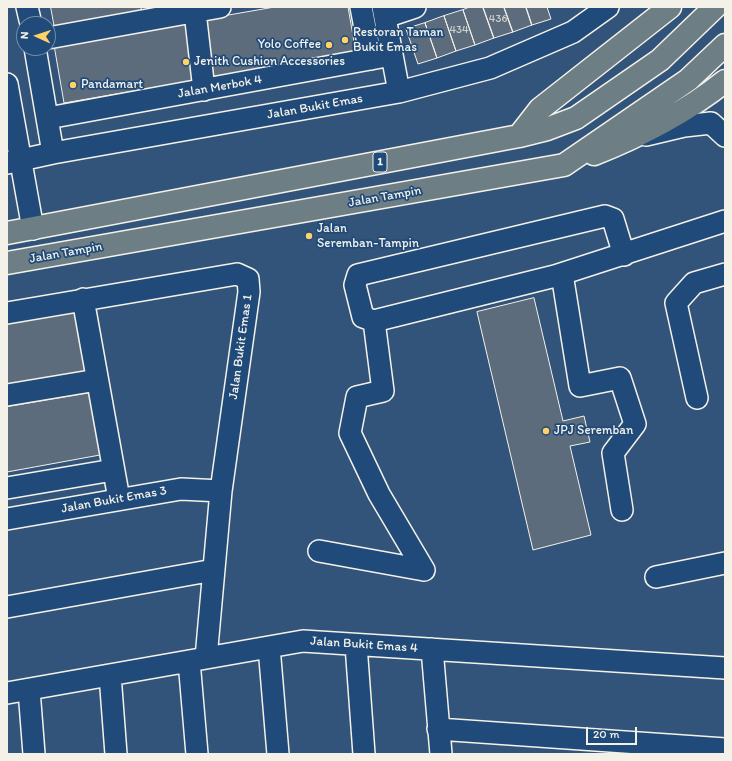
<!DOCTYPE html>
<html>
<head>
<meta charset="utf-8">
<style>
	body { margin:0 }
	#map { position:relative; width:732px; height:761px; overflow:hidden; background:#32547b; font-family:Itim,sans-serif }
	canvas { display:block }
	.frame { position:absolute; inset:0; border:8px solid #f4f1e8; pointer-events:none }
	.north { position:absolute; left:16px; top:16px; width:40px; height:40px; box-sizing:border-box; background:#1f4a7a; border:1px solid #748da6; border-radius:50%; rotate:273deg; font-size:11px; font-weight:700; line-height:16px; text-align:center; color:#f4f1e8 }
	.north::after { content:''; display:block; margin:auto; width:14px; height:18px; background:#ffd166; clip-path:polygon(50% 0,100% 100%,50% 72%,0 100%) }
	.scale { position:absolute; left:586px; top:727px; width:51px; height:18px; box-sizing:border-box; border:2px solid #f4f1e8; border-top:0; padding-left:5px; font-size:12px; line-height:14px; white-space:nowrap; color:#f4f1e8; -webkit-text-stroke:3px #1f4a7a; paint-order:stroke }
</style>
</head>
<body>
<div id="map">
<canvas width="732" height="761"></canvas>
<div class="frame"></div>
<div class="north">N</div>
<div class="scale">20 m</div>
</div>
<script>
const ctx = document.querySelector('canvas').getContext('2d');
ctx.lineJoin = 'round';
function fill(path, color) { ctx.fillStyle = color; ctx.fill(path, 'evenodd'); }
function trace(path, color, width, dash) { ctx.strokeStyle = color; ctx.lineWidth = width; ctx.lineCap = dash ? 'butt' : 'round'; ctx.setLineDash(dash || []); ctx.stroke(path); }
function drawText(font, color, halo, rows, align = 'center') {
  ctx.font = font + ' Itim,sans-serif'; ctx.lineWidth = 3.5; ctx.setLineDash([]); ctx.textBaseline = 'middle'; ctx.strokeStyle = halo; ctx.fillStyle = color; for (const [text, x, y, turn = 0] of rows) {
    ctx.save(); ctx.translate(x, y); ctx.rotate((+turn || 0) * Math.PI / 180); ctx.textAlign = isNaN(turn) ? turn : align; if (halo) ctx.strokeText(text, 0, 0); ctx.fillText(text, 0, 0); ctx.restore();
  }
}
const building = new Path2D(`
	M51 7H141L142 14 55 29Z
	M275 7H348L356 53 211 77 202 20Z
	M470 7H483L494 38 475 45 463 10Z
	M483 7H504L513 32 494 38Z
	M504 7H526L532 25 513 32Z
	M526 7H547L551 19 532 25Z
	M463 10 475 45 456 51 444 16Z
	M444 16 456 51 437 58 425 23Z
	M188 22 198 80 64 103 54 45Z
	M425 23 437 58 418 64 406 29Z
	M534 298 563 421 584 416 590 442 570 446 591 535 533 550 477 312Z
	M77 310 88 372 7 387V323Z
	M89 393 100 455 7 472V407Z`);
fill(building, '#5d6c7c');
trace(building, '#f4f1e8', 1);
const minor = new Path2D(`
	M27 7 31 24
	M361 7 371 59
	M383 7 399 92
	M195 12 204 90
	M385 17 415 7
	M48 38 220 7
	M35 48 53 153
	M7 84 33 229
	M48 118 392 55
	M646 135 684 126 711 123 725 136
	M7 163 53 153 399 92 490 68 573 32 608 7
	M624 255 613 219 605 216 358 275 355 285 363 317 374 321 555 276 725 221
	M562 274 580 386 620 378 635 424 613 453 622 510
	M83 299 119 499
	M7 313 237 274 248 279 249 292 221 491 206 658
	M374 321 383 391 357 397 350 433 379 494 424 570
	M7 395 97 380
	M697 398 676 303 694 283 725 274
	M7 488 113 470
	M7 519 181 489 221 491
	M319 551 424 570
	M656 577 725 563
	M7 607 214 570
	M356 645 364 754
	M269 647 278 754
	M432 649 441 754
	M189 661 197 754
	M110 675 116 754
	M29 690 34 754
	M7 693 303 641 725 668
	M438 729 725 749`);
const highway = new Path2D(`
	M519 136 540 109 670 7
	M594 154C638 137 688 111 725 81
	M7 233 519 136 547 129 576 118 660 60 715 7
	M7 263 564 165 688 80 725 45`);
trace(minor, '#f4f1e8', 24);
trace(highway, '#f4f1e8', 25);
trace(minor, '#1f4a7a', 21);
trace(highway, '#6d7e84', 22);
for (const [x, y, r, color] of [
	[345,40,4,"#ffd166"],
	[329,45,4,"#ffd166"],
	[186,62,4,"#ffd166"],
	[73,85,4,"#ffd166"],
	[309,236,4,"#ffd166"],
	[546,431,4,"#ffd166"]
]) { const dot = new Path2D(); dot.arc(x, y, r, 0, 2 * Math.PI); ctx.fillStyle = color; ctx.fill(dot); trace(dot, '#1f4a7a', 1.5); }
drawText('11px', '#ced0cd', null, [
	["436",498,19],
	["434",459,30]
]);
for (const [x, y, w] of [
	[380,162,14]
]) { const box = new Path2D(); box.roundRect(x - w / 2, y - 10, w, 20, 3); ctx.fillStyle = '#1f4a7a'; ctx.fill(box); trace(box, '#f4f1e8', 1); }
drawText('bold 12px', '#f4f1e8', null, [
	["1",380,162]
]);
drawText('13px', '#f4f1e8', '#1f4a7a', [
	["Restoran Taman",353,33],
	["Bukit Emas",353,48],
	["Yolo Coffee",321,45,"right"],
	["Jenith Cushion Accessories",194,62],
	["Pandamart",81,85],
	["Jalan",317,229],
	["Seremban-Tampin",317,244],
	["JPJ Seremban",554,431]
], 'left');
drawText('13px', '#f4f1e8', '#1f4a7a', [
	["Jalan Merbok 4",220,87,-10],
	["Jalan Bukit Emas",315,107,-10],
	["Jalan Tampin",385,197,-10],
	["Jalan Tampin",66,253,-10],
	["Jalan Bukit Emas 1",241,347,-82],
	["Jalan Bukit Emas 3",114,500,-10],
	["Jalan Bukit Emas 4",364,645,4]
]);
</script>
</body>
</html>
